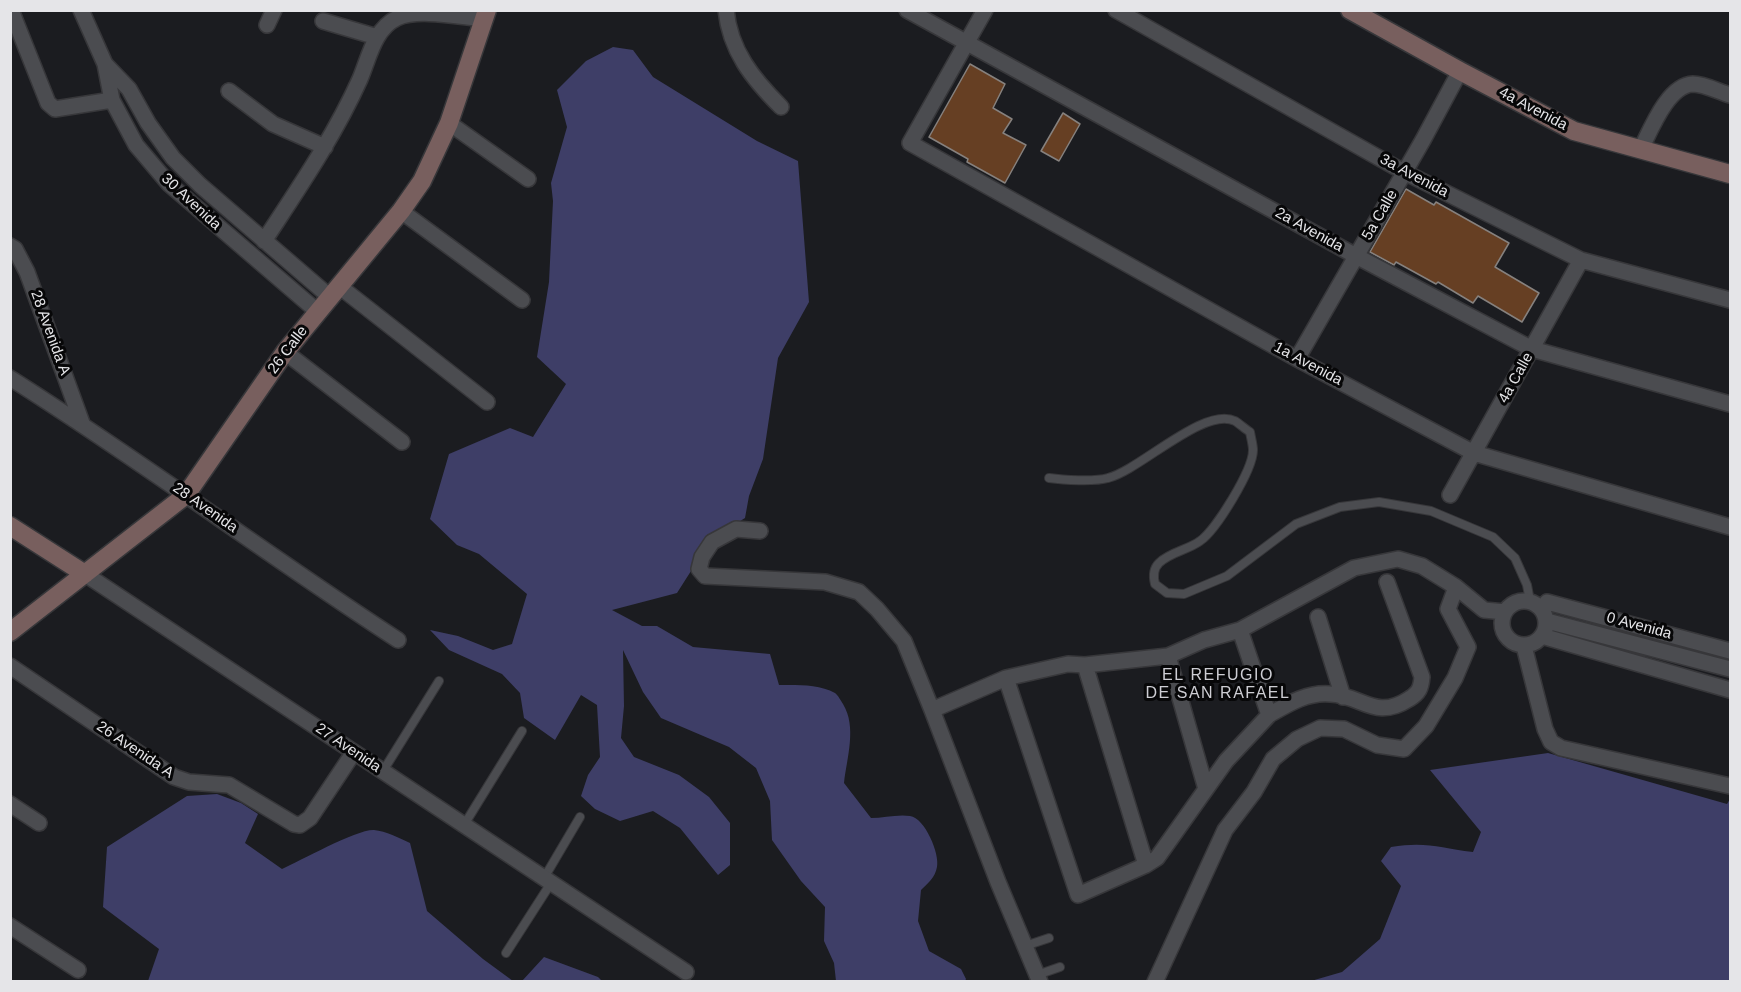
<!DOCTYPE html>
<html>
<head>
<meta charset="utf-8">
<style>
	body { margin:0 }
	#map { position:relative; width:1741px; height:992px; overflow:hidden; background:#1b1c20; font-family:Arial,sans-serif }
	canvas { display:block }
	.frame { position:absolute; inset:0; border:12px solid #e5e5e8; pointer-events:none }
</style>
</head>
<body>
<div id="map">
<canvas width="1741" height="992"></canvas>
<div class="frame"></div>
</div>
<script>
const ctx = document.querySelector('canvas').getContext('2d');
ctx.lineJoin = 'round';
function fill(path, color) { ctx.fillStyle = color; ctx.fill(path, 'evenodd'); }
function trace(path, color, width, dash) { ctx.strokeStyle = color; ctx.lineWidth = width; ctx.lineCap = dash ? 'butt' : 'round'; ctx.setLineDash(dash || []); ctx.stroke(path); }
function drawText(font, color, halo, rows, align = 'center') {
  ctx.font = font + ' Arial,sans-serif'; ctx.lineWidth = 6; ctx.setLineDash([]); ctx.textBaseline = 'middle'; ctx.strokeStyle = halo; ctx.fillStyle = color; for (const [text, x, y, turn = 0] of rows) {
    ctx.save(); ctx.translate(x, y); ctx.rotate((+turn || 0) * Math.PI / 180); ctx.textAlign = isNaN(turn) ? turn : align; if (halo) ctx.strokeText(text, 0, 0); ctx.fillText(text, 0, 0); ctx.restore();
  }
}
fill(new Path2D(`
	M613 47 633 50 653 77 757 141 798 161 809 302 778 358 763 459 749 496 745 518 724 531 707 535 695 558 691 571 677 593 612 610 642 626H657L693 647 770 654 779 685C797 685 819 684 835 693 838 695 841 701 843 704 857 727 847 757 844 783L871 818C883 818 898 814 910 816 925 818 940 854 937 867 935 878 928 883 921 890L918 921 929 951 961 969 966 979 965 981H836L834 963 824 941 825 907 801 881 772 840 770 801 756 768 729 747 661 718 643 692 623 650 624 706 621 738 634 757 679 775 709 797 730 823V865L718 875 680 828 653 811 620 821 595 809 581 796 588 775 600 757 597 705 581 695 555 740 524 718 520 693 502 674 449 650 430 630 458 636 493 650 512 644 527 594 479 554 457 545 430 519 449 454 510 428 533 437 566 384 537 357 549 282 553 201 551 183 567 127 557 90 586 61Z
	M1548 753 1727 804 1730 799V981H1311L1342 972 1380 939 1401 886 1381 861 1391 847C1426 841 1440 848 1473 852L1481 832 1430 770Z
	M217 794 241 803 258 814 245 843 282 869C300 861 357 829 374 830 386 831 399 838 410 843L427 911 483 959 513 981H148L159 949 103 907 107 847 187 796Z
	M544 957 598 977 602 981H522Z`), '#3e3e67');
const building = new Path2D(`
	M970 64 1005 84 993 108 1012 119 1003 133 1026 145 1005 183 967 162 968 159 929 137Z
	M1063 113 1080 124 1059 161 1041 151Z
	M1406 189 1434 205 1436 202 1509 243 1495 267 1539 293 1522 322 1478 296 1473 303 1438 282 1436 284 1396 262 1394 265 1370 252Z`);
fill(building, '#663f23');
trace(building, '#86817e', 1.5);
const lane = new Path2D(`
	M1049 478C1063 480 1094 482 1108 478 1140 470 1204 406 1235 421 1240 424 1245 429 1250 432 1251 438 1253 445 1253 450 1253 470 1216 530 1200 541 1188 550 1170 552 1159 563 1153 569 1153 576 1155 584L1167 593 1184 594 1227 576 1296 524 1340 507 1379 502 1431 511 1493 537 1515 558 1527 585 1530 601
	M383 771 439 681
	M464 825 522 731
	M544 878 580 817
	M1025 946 1049 938
	M506 953 551 883
	M1037 975 1060 967`);
const street = new Path2D(`
	M11 10 48 103 55 109 112 100
	M81 10 105 64 112 100 136 145 169 184 318 312
	M726 10C730 51 753 79 781 107
	M907 10 1356 256 1532 349 1730 404
	M985 10 910 143 1297 359 1474 453 1730 527
	M1116 10 1404 172 1581 260 1730 300
	M323 21 377 37
	M267 25 274 10
	M105 64 129 89 148 123 173 158 200 185 330 297
	M229 91 273 124 325 147
	M449 123 528 179
	M1641 149C1651 129 1668 85 1693 84 1705 84 1719 92 1730 95
	M401 211 522 300
	M264 241C298 189 334 137 360 79 369 58 374 29 397 18 418 8 460 17 484 19
	M10 246 15 249 27 272 82 423
	M339 286 487 402
	M285 352 402 442
	M1297 359 1423 140 1460 71
	M10 378C142 461 267 555 398 640
	M1450 495 1581 260
	M760 531 736 529 712 542 702 557 699 569 705 576 825 582 859 592 877 609 904 641 932 710 1006 678 1068 664 1085 665 1168 656 1204 640 1240 630 1354 568 1398 559 1422 566 1456 587 1484 610 1505 612
	M85 574 686 972
	M1502 623a22 22 0 1 1 44 0a22 22 0 1 1-44 0Z
	M1547 602 1730 651
	M1318 617 1343 697
	M1547 621 1730 669
	M1542 636 1730 690
	M1524 646 1545 729 1551 742 1561 748 1730 786
	M1168 656 1206 789
	M1085 665 1146 865
	M10 666 174 777 189 782 229 785 294 824 300 825 310 818 354 752
	M1006 678 1078 895 1146 865 1157 858 1226 761 1269 715 1240 630
	M932 710 998 882 1040 982
	M1269 715C1288 704 1307 692 1330 694 1362 695 1375 721 1409 699 1419 693 1421 688 1422 677L1387 582
	M10 804 39 823
	M10 926 78 970
	M1155 982 1225 830 1254 792 1273 759 1297 739 1320 728 1344 729 1377 745 1404 749 1426 726 1455 678 1468 647 1448 609 1456 587`);
const secondary = new Path2D(`
	M1350 10 1460 71 1574 131 1730 174
	M10 526 85 574
	M10 632 186 495 285 352 401 211 422 181 449 123 487 10`);
trace(lane, '#37373a', 10);
trace(street, '#37373a', 18);
trace(secondary, '#37373a', 21);
trace(lane, '#4b4c50', 8);
trace(street, '#4b4c50', 15);
trace(secondary, '#785f5e', 18);
drawText('15px', '#e5e5e8', '#070708', [
	["4a Avenida",1533,109,28],
	["3a Avenida",1414,176,28],
	["30 Avenida",191,202,43],
	["5a Calle",1380,215,-60],
	["2a Avenida",1309,230,29],
	["28 Avenida A",50,333,70],
	["26 Calle",288,350,-53],
	["1a Avenida",1308,364,28],
	["4a Calle",1516,378,-61],
	["28 Avenida",205,508,35],
	["0 Avenida",1639,626,15],
	["27 Avenida",348,748,34],
	["26 Avenida A",135,750,34]
]);
ctx.letterSpacing = '1.5px';
drawText('16px', '#cdcdd3', '#070708', [
	["EL REFUGIO",1218,676],
	["DE SAN RAFAEL",1218,694]
]);
ctx.letterSpacing = '0px';
</script>
</body>
</html>
